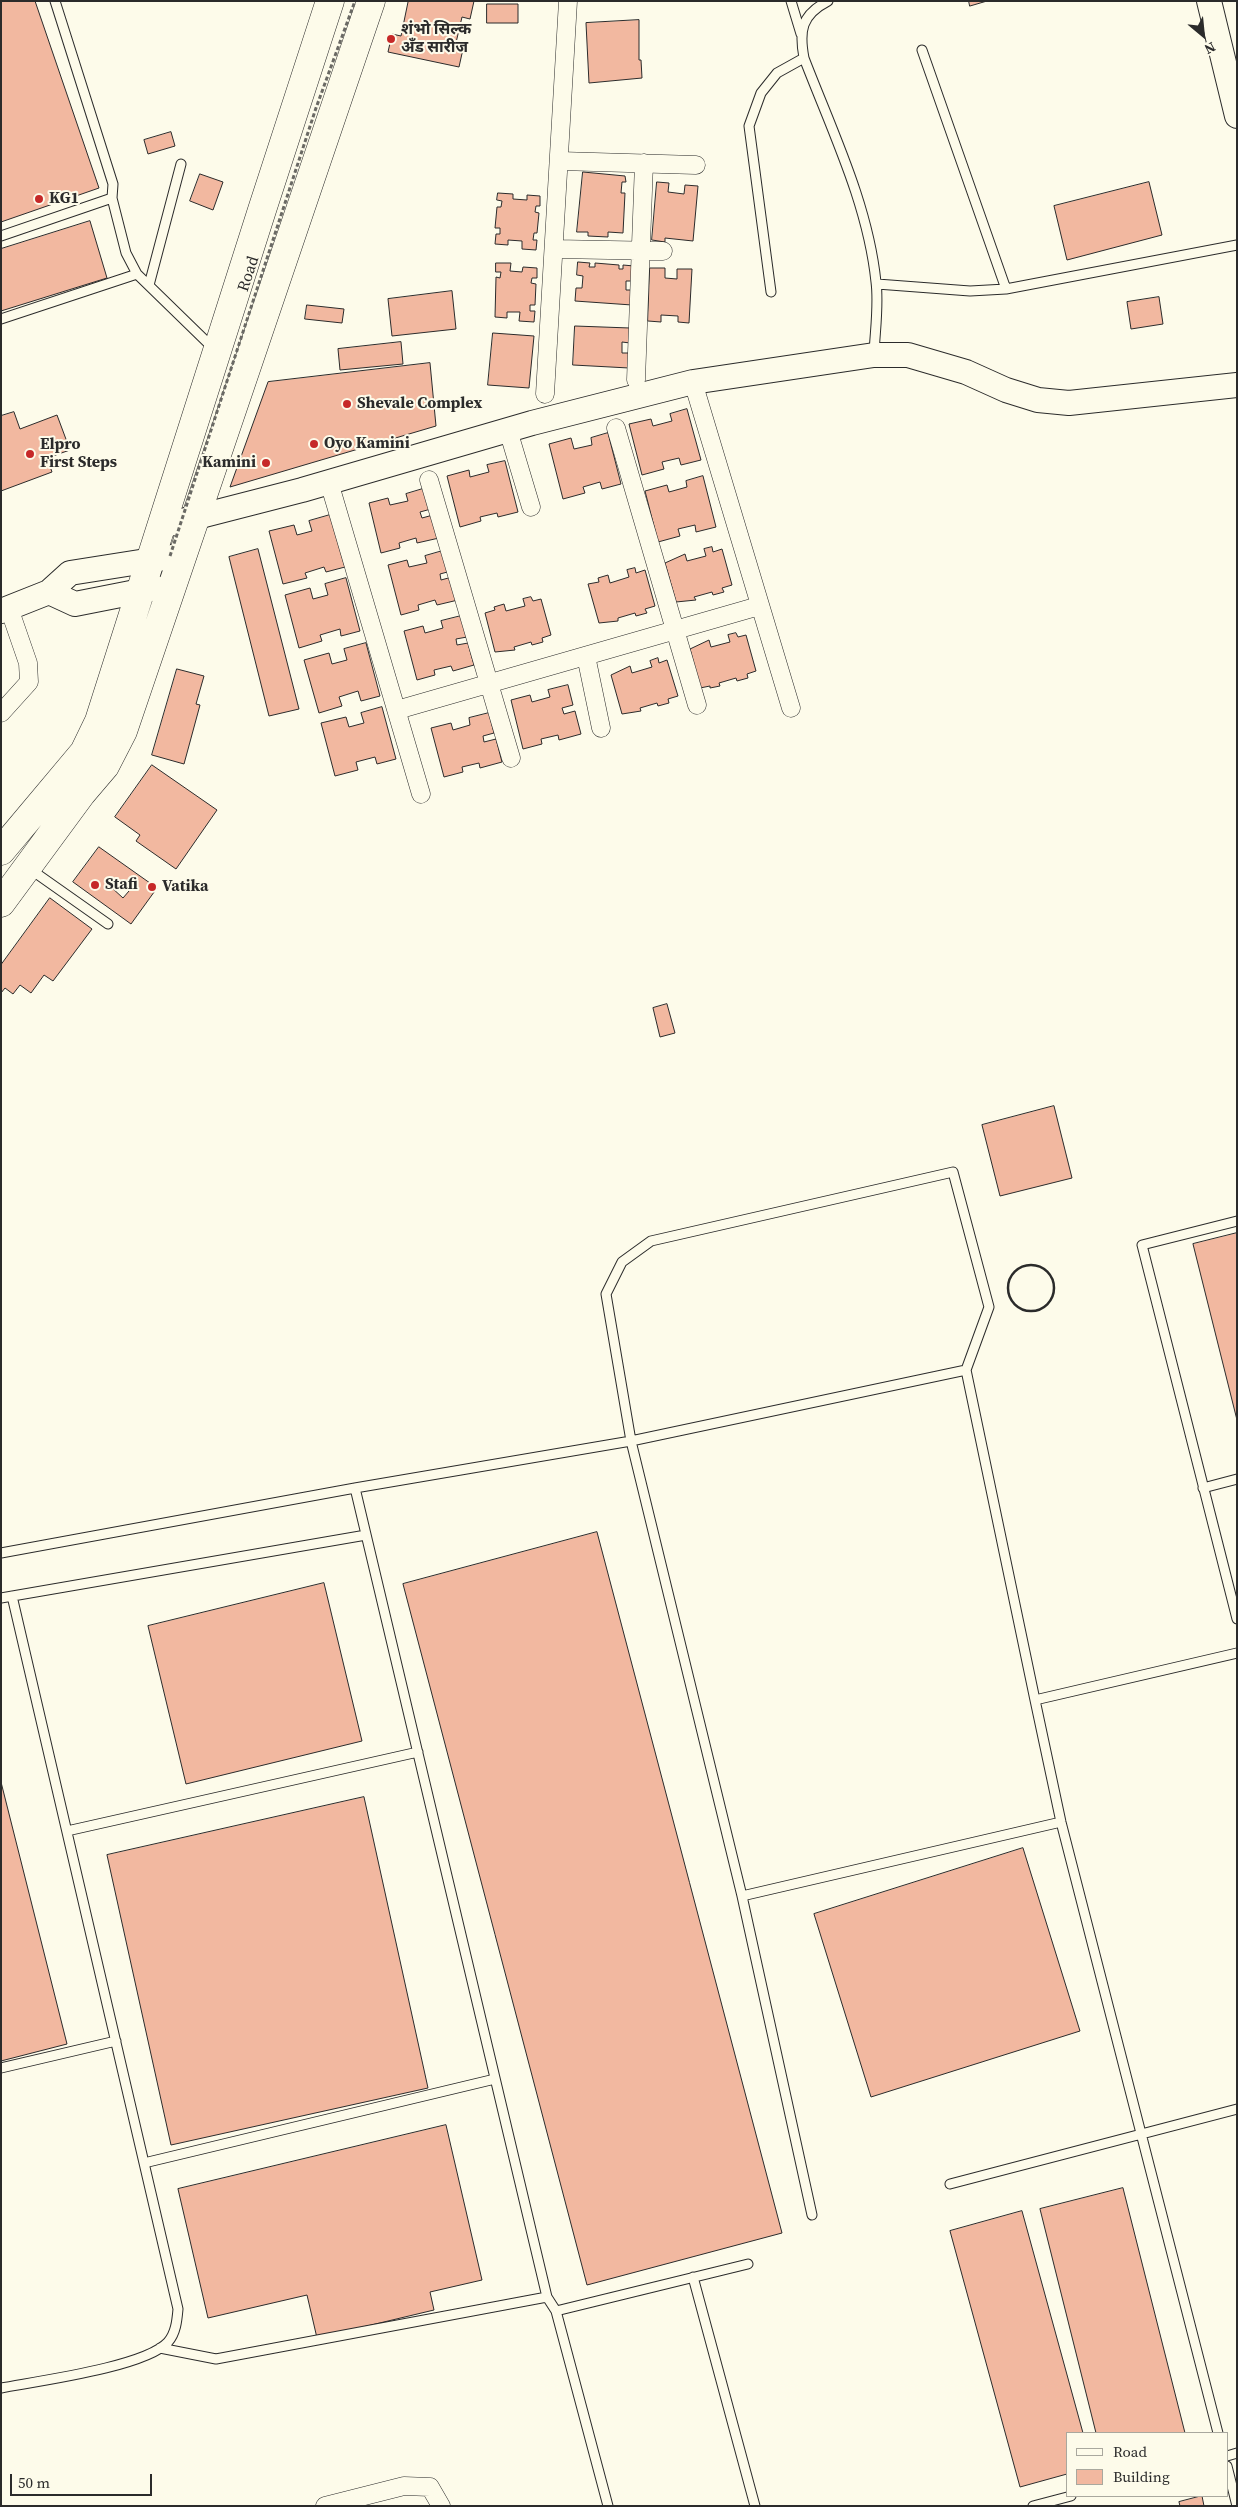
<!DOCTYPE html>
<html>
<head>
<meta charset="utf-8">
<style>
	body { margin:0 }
	#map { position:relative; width:1238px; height:2507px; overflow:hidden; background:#fdfbea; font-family:"Source Serif 4",serif }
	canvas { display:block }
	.frame { position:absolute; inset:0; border:2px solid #2b2b2b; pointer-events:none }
	.legend { position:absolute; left:1066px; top:2432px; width:162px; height:65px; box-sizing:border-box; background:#fdfbea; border:1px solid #a9a89e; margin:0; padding:6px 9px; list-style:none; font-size:15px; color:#2b2b2b }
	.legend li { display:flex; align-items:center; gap:10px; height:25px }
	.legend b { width:25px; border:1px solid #a9a89e }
	.north { position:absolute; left:1178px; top:10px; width:50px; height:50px; -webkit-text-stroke:4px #fdfbea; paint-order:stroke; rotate:152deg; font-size:14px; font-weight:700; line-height:20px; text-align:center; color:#2b2b2b }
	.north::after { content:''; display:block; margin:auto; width:18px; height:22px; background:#2b2b2b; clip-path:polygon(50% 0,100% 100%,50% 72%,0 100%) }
	.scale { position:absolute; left:10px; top:2474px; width:142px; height:22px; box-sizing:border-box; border:2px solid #2b2b2b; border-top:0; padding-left:6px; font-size:15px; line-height:18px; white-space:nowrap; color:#2b2b2b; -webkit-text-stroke:4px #fdfbea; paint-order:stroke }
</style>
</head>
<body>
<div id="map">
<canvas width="1238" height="2507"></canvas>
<div class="frame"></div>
<ul class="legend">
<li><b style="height:6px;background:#fdfbea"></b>Road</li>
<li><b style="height:14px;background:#f2b8a0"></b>Building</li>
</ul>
<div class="north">N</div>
<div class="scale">50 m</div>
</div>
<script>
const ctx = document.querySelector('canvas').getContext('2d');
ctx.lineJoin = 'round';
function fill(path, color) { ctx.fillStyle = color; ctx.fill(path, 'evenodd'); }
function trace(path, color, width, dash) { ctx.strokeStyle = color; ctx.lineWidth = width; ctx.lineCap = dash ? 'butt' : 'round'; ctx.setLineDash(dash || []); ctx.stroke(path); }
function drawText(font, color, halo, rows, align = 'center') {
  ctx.font = font + ' "Source Serif 4","Noto Sans Devanagari",serif'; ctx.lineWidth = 4; ctx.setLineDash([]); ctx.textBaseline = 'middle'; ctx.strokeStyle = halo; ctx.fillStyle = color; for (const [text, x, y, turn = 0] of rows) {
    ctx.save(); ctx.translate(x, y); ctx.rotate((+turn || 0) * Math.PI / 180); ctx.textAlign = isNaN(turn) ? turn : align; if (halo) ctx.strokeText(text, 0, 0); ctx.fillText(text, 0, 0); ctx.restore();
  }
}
const building = new Path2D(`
	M1 1H35L99 188 1 222Z
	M404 1H474L470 19 462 17 455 47 463 49 459 67 388 52 392 34 401 36 408 2Z
	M969 1H987L970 6Z
	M487 4H518V23H487Z
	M639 20V60H641L642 78 589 83 586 23Z
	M171 132 175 146 148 154 144 140Z
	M583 172 625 176 626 182H622L621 193H625L623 233 608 232V237L588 236V232H577Z
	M200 174 223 182 213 210 190 201Z
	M657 182 669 183 668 192 684 194 685 185 698 186 693 241 665 238V242L652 240Z
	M1149 182 1162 235 1067 260 1054 206Z
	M498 193 513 194V199L527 200V195L540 196V206H536L535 212 539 213 537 233H534L533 240H537L536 250 522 249V241L508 240V245L495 244 496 234H500V228H495L497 207H501L502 201 497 200Z
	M90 221 107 278 1 311V249Z
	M578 262 590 263 589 267H595V263L619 265V269H623V265L634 266 633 281H626V290H633L632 305 575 301 576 288H582L583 276 577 275Z
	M496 263H511L510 271 522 272 523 267 537 268V278H532L531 283 536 284 535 305H530V311H535L534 322 519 321 520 312H507V318L495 317 496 277 500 278 501 272H496Z
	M650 268H665V278L677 279V269H692L689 323 678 322V316L661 315V322L648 321Z
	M452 291 456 329 392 336 388 299Z
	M1159 297 1163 324 1131 329 1127 302Z
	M307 305 344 309 342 323 305 319Z
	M575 326 630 328V343L622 342V353H629V368L573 365Z
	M493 333 534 336 529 388 488 385Z
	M401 342 403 364 340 370 338 349Z
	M430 363 436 426 230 487 268 382Z
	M687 409 701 460 681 465 679 458 662 462 664 469 642 475 629 424 651 419 653 426 672 421 670 414Z
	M14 412 20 429 57 415 70 450 47 458 52 472 1 491V416Z
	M608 433 621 484 602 489 600 482 583 487 585 493 563 499 549 444 571 438 574 449 592 445 591 438Z
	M505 461 518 512 498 517 497 513 480 517 481 521 460 527 447 476 469 470 470 477 489 472 487 465Z
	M703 476 716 527 696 532 695 525 678 529 680 536 658 542 645 491 667 485 669 492 687 487 686 481Z
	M426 488 431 509 420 512 422 518 433 515 439 538 417 543 416 538 399 543 400 548 381 553 369 503 388 498 390 505 408 501 406 494Z
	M330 515 345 567 326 572 324 567 305 573 307 578 283 584 269 531 294 525 297 535 312 531 309 521Z
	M712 547 713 552 722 549 732 585 722 588 724 592 713 595 712 592 694 597 696 600 676 602 665 563 685 554 687 561 706 556 704 549Z
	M258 549 299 709 269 716 229 557Z
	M446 550 451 571 440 574 441 580 452 577 458 600 437 605 435 600 418 605 419 610 401 615 388 565 407 560 409 567 427 563 425 556Z
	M635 568 636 573 645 570 655 606 645 609 647 613 636 616 635 613 618 618V621L599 623 588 584 599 582 598 578 608 575 610 583 629 577 627 570Z
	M346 578 360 631 341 636 340 629 320 635 322 641 299 648 285 595 310 588 313 599 328 595 325 584Z
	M531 597 533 601 541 599 551 635 542 638 543 642 532 645 531 642 514 647 515 650 495 652 485 613 495 610 494 607 504 604 506 611 525 606 523 599Z
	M461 616 467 637 456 639 457 645 468 643 474 665 453 671 451 666 434 670 435 675 417 680 404 631 423 626 425 633 443 628 441 621Z
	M736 633 738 637 746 635 756 671 747 674 748 678 737 681 736 678 719 683 720 686 710 688V686L700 688 690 649 709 640 711 647 730 642 728 635Z
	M366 643 380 696 361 701 358 691 339 697 342 706 319 713 304 660 329 653 332 664 347 660 344 649Z
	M658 658 659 663 667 660 678 696 668 699 669 703 658 706 657 703 640 708 641 711 622 714 611 675 630 666 632 673 652 667 650 661Z
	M177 669 204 676 196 704 200 705 184 764 152 755Z
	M568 685 573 705 562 708 564 714 575 711 581 734 559 740 558 735 541 739 542 744 523 749 511 700 530 695 532 702 550 697 548 690Z
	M382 707 396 759 377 764 375 757 356 762 358 770 335 776 321 723 346 717 349 727 364 723 361 713Z
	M489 713 494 733 483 736 484 742 496 739 502 762 480 768 479 763 462 767 463 772 444 777 431 728 451 723 453 730 470 725 469 718Z
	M152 765 217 810 176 869 136 841 140 835 115 817Z
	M99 847 157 888 131 924 73 882ZM117 880 129 891 123 898 111 887Z
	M50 898 92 929 53 981 44 975 31 993 20 985 13 994 5 988 1 993V965Z
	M667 1004 675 1033 660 1037 653 1008Z
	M1054 1106 1072 1178 1000 1196 982 1125Z
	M1237 1233V1420L1193 1244Z
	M597 1532 782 2233 587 2285 403 1584Z
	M324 1583 362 1741 186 1784 148 1626Z
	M1 1782 67 2044 1 2061Z
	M364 1797 428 2088 171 2145 107 1855Z
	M1023 1848 1080 2031 871 2097 814 1914Z
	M446 2125 482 2280 430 2292 434 2310 317 2338 307 2295 208 2318 178 2189Z
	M1123 2188 1185 2433H1096L1040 2209Z
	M1022 2211 1083 2433H1067V2474L1020 2487 950 2231Z
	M1202 2496 1204 2506H1180L1179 2502Z`);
fill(building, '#f2b8a0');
trace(building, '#2b2b2b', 1);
const lane = new Path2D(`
	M55 1 113 184 112 198 126 253 137 274 213 348
	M791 1 801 34
	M828 1C801 15 799 31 804 58 832 131 868 204 876 282 879 305 875 331 874 354
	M922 50 1006 289
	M1 236 112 198
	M877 284 970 291 1006 289 1237 245
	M149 285 181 164
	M771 292 749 126 761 93 777 73 804 58
	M1 319 137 274
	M30 869 108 924
	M1237 1221 1142 1245 1237 1619
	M355 1488 547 2297 556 2311 608 2506
	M1203 1488 1237 1479
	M1 1553 355 1488 631 1441 966 1370
	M1 1598 366 1535
	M1035 1700 1237 1653
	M67 1831 418 1752
	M742 1896 1061 1822
	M1 2068 116 2041
	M144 2163 495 2079
	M950 2184 1237 2109
	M812 2215 742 1896 631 1441 606 1294 622 1262 651 1241 953 1172 989 1307 966 1370 1035 1700 1061 1822 1218 2433
	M693 2277 755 2506
	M556 2311 748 2264
	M160 2348 216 2359 547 2297
	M1 2388C38 2381 145 2367 168 2342 176 2333 177 2320 178 2309L12 1596
	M1227 2456 1237 2453
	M1227 2466 1237 2506
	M1033 2506 1071 2496`);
const street = new Path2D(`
	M560 161 696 165
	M555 249 663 251
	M636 380 644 163
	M693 382 791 708
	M545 394 568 1
	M616 428 697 705
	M508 430 531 507
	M429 480 511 758
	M329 482 421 794
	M586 656 601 728
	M397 710 759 606
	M1 713 29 682 28 663 9 608
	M325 2506 404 2486 430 2487 441 2506`);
const secondary = new Path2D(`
	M1209 1 1237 116
	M162 526 302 490 532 423 693 382 874 355H908L966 372 1006 390 1038 400 1069 403 1237 385
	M49 592 75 604 156 588
	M1 611 49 592 70 573 184 555`);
const primary = new Path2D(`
	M1 851 84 752 99 721 262 210 330 1
	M1 903 82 793 105 766 123 731 371 1`);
trace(lane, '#2b2b2b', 11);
trace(street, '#2b2b2b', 19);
trace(secondary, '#2b2b2b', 26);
trace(primary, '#2b2b2b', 29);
trace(lane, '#fdfbea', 9);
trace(street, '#fdfbea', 18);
trace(secondary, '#fdfbea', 24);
trace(primary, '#fdfbea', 28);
trace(new Path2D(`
	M170 556 316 108 355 1`), '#6a6964', 3, [4, 2.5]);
trace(new Path2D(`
	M1008 1288a23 23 0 1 1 46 0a23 23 0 1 1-46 0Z`), '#2b2b2b', 2.5);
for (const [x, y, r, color] of [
	[391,39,5,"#c62828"],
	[39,199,5,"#c62828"],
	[347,404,5,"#c62828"],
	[314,444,5,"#c62828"],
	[30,454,5,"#c62828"],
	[266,463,5,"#c62828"],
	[95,885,5,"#c62828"],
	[152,887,5,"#c62828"]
]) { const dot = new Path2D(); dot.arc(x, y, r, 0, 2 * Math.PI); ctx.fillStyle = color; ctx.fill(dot); trace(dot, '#fdfbea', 2); }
drawText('bold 16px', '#2b2b2b', '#fdfbea', [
	["शंभो सिल्क",401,30],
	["अँड सारीज",401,48],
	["KG1",49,199],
	["Shevale Complex",357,404],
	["Oyo Kamini",324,444],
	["Elpro",40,445],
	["First Steps",40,463],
	["Kamini",256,463,"right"],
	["Stafi",105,885],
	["Vatika",162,887]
], 'left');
drawText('16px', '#2b2b2b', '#fdfbea', [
	["Road",249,274,-72]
]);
</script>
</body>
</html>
